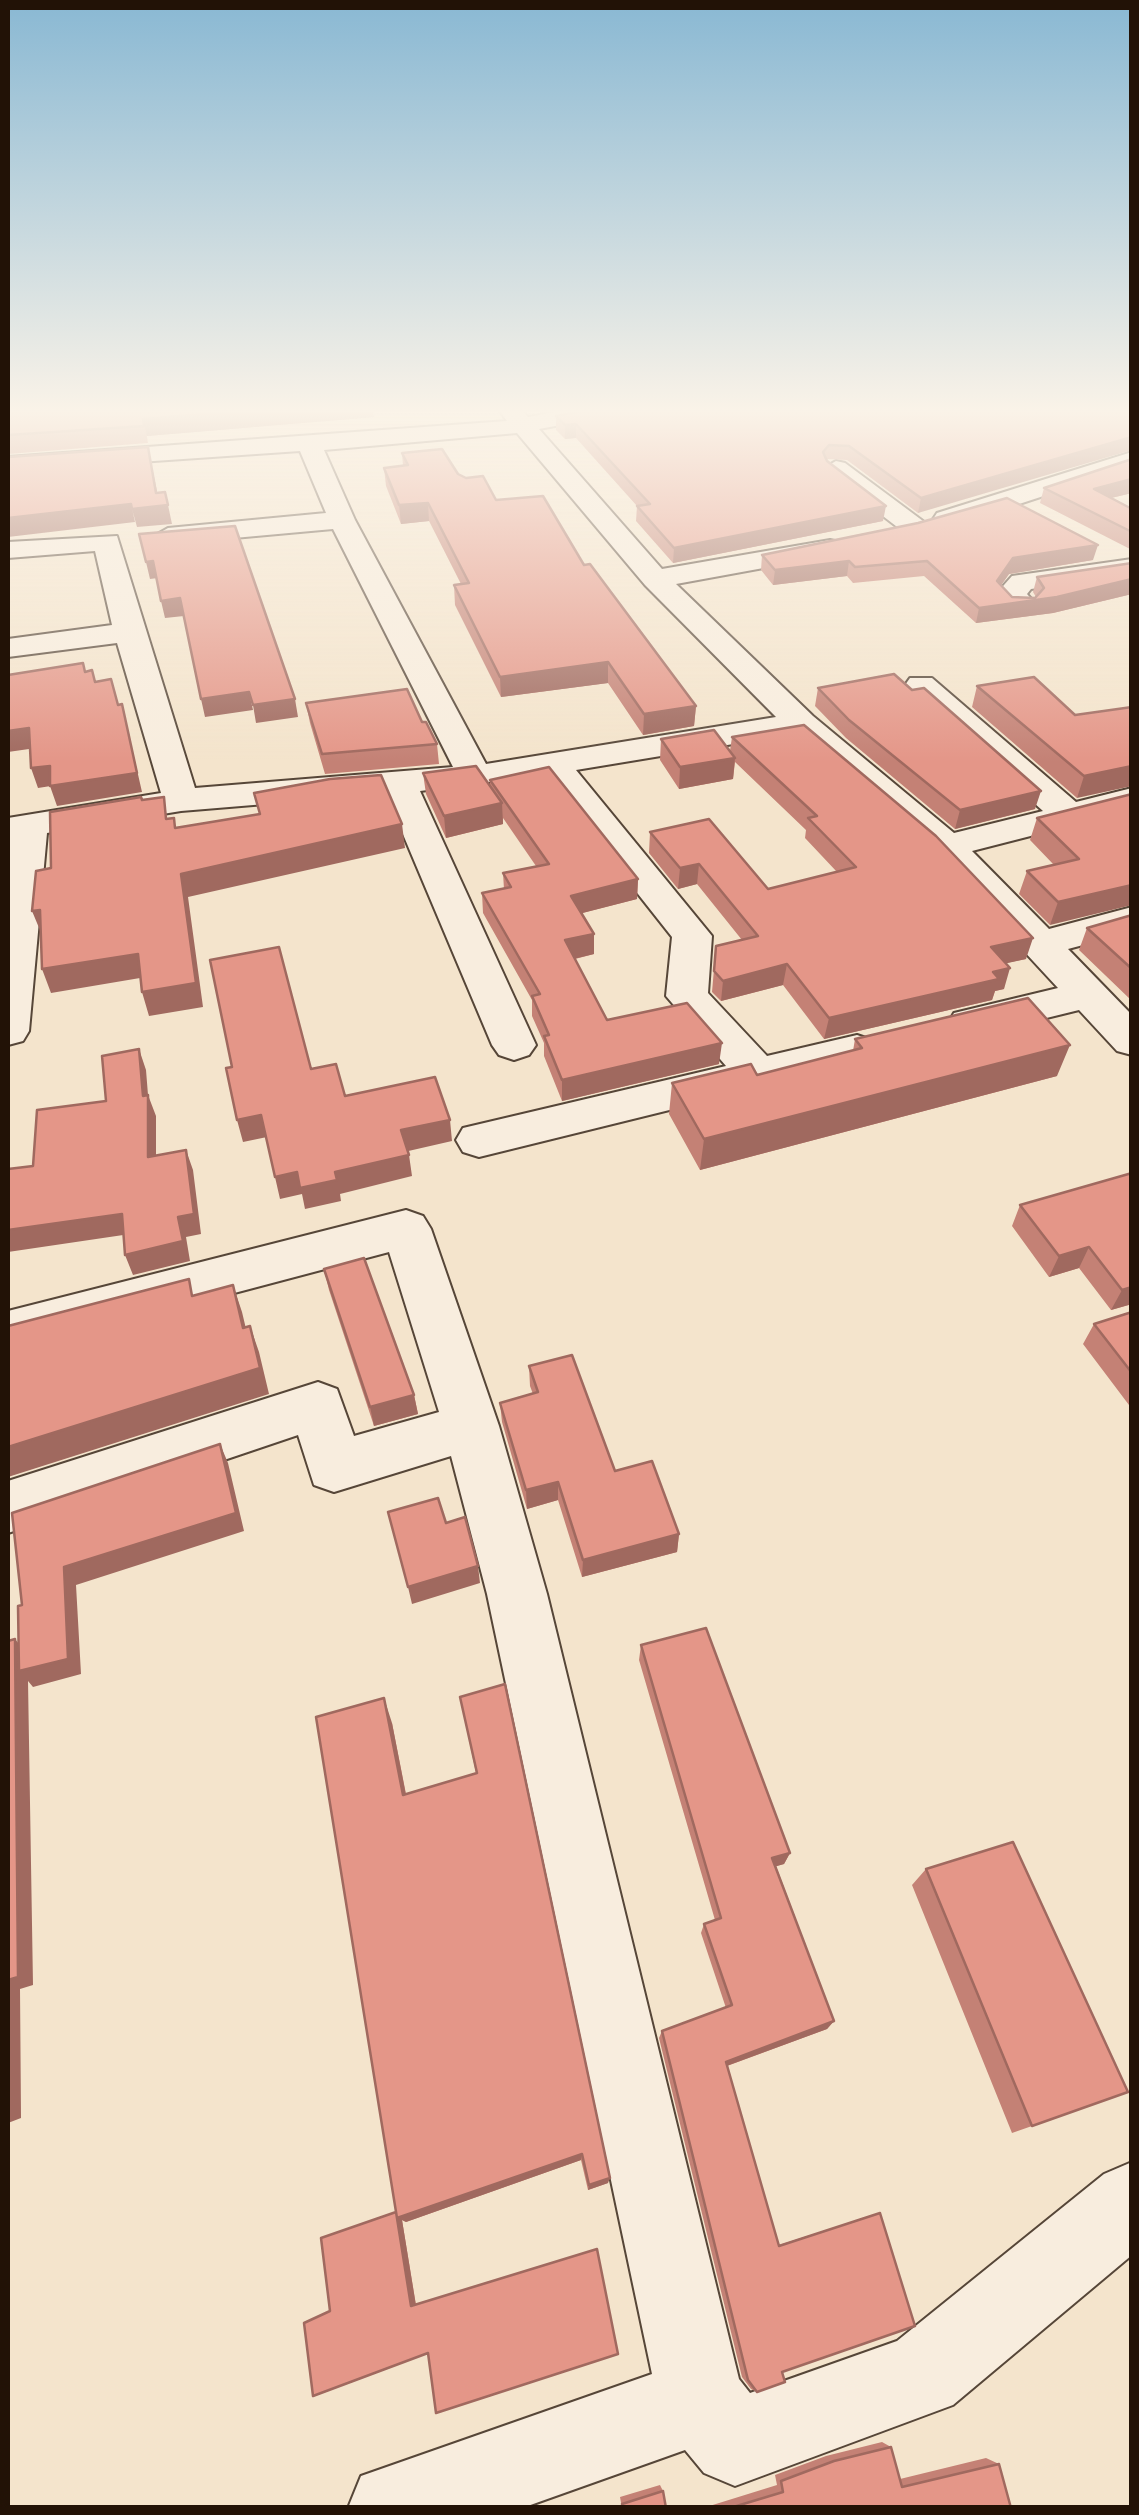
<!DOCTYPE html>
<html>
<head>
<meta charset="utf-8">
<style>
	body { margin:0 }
	#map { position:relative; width:1139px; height:2515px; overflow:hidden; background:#f4e4cc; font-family:Cardo,serif }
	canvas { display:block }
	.frame { position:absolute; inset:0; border:10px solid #221206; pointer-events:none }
</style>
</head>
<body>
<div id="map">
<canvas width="1139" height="2515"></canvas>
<div class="frame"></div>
</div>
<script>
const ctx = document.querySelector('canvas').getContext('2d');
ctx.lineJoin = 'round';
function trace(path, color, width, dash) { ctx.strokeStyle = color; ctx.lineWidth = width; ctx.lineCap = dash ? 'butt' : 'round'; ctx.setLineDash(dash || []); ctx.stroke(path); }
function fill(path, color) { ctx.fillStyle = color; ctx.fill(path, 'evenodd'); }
const minor = new Path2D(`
	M499 410H522L528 417 566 410H615L604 417 539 429 662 569 830 540 840 542 844 548 840 554 676 584 813 716 954 833 1043 811 910 692 905 685 910 678H932L1076 802 1132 788V810L972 851 1049 929 1132 907V932L1068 949 1132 1015V1055L1117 1051 1079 1010 969 1037 954 1033 948 1023 954 1013 1058 988 934 854 794 734 576 770 712 936 708 993 767 1056 857 1035 872 1040 879 1050 872 1060 479 1157 463 1152 456 1140 463 1128 726 1066 666 996 672 937 544 775 420 791 536 1045 529 1055 514 1060 499 1055 492 1045 386 794 181 811 47 833 29 1031 23 1041 8 1045V818L161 793 117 643 8 657V639L112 625 95 551 8 558V542L117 536 195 788 453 767 333 529 168 544 154 536 168 528 326 513 300 451 8 471V457L507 421ZM517 433 645 585 776 717 486 764 355 520 324 450Z
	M1132 452V467L955 525H937L933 519 937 513Z
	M836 461 845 463 923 521 927 527 923 533H905L827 473 824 468Z
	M1132 559V575L1031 589 1027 594 1036 604 1031 610H1011L996 594 1012 576Z
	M406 1210 423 1216 431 1229 499 1426 547 1594 739 2379 750 2393 897 2341 1104 2174 1132 2162V2255L953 2405 735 2486 704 2473 685 2450 522 2508H348L361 2476 652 2374 487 1594 451 1456 334 1492 314 1485 298 1435 8 1533V1481L318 1382 337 1389 354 1436 439 1412 389 1252 8 1353V1311Z`);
trace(minor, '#564638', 4);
fill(minor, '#f8edde');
fill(new Path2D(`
	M8 410 374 417 147 436 148 443 8 454Z
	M1132 410 918 513 847 460 827 459 883 521 673 563 636 521 637 506 576 438 565 439 556 430V416Z
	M402 453 458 474 584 565 696 706 694 726 643 735 608 683 501 697 455 605 454 585 461 584 429 521 401 524 386 486 384 468 403 466Z
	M1132 459V493L1111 498 1132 509V550L1040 503 1044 488Z
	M762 555 1093 560 1009 574 1001 585 1012 597H1036L1033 592 1037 577 1132 563V594L1053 613 976 623 924 576 853 583 847 576 773 585 761 570Z
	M977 686 1075 715 1132 707 1077 798 972 707Z
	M818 688 1035 809 955 829 846 738 815 706Z
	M306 703 422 722 437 744 439 764 325 774 310 723Z
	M732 737 1026 959 1006 963 1004 989 995 991 992 1000 824 1039 783 985 721 1001 712 992 716 946 742 940 697 884 678 889 649 853 650 832 768 889 837 872 805 838 806 830 735 762 733 779 679 789 660 760 661 739 730 751Z
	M423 773 490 786V780L638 879 637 899 582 913 594 954 575 959 607 1020 719 1064 562 1101 544 1056V1043L532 1016V1000L483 913 482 893 504 889 503 873 536 866 503 818V824L446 838 426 794Z
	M1132 794 1050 925 1019 894 1027 871 1054 865 1030 840 1037 818Z
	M1132 915V1001L1079 950 1087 928Z
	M855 1039 1057 1076 700 1170 669 1114 672 1083 757 1075 853 1051Z
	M1132 1173V1304L1111 1310 1079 1268 1049 1277 1012 1226 1020 1205Z
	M324 1269 414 1395 418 1414 374 1426 329 1290Z
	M1132 1312V1409L1083 1344 1094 1324Z
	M529 1366 615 1471 679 1534 677 1552 582 1577 558 1500 527 1509 502 1422 500 1403 533 1394 530 1386Z
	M641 1645 790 1853 784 1864 776 1866 834 2021 827 2029 727 2066 779 2245 880 2213 782 2372 757 2392 751 2389 742 2377 659 2038 662 2031 726 2008 701 1933 704 1924 715 1920 639 1660Z
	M460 1697 608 2183 588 2190 581 2160 406 2222 402 2220 416 2305 428 2353 330 2311 396 2213 392 1723 406 1794 476 1773Z
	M926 1869 1032 2126 1012 2133 912 1885Z
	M882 2442 891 2447 900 2479 986 2458 999 2464 1011 2508H703L777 2485 775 2475 826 2456Z
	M660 2485 663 2491 622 2508 620 2497Z`), '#c48175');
fill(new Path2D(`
	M249 410H373L374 417 147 436 143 419Z
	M576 424V438L565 439V425Z
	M1132 437V450L918 513 921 498Z
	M148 447 160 506 168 505 172 524 137 527 132 509Z
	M1132 479V493L1090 503 1094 489Z
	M428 503 429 521 401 524 399 505Z
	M131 504 135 522 8 537V518Z
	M886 506 883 521 673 563 674 548Z
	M1098 545 1093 560 1009 574 993 597 997 581 1013 558Z
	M153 561 158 578 150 579 146 562Z
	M849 561 847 576 773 585 775 570Z
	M1132 579V594L1053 613 976 623 979 608Z
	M180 598 184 616 165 618 161 601Z
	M608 662V683L501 697 500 677Z
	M249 692 253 710 205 717 201 699Z
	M295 699 298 717 256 723 253 705Z
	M122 704 142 792 57 806 50 786Z
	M696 706 694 726 643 735 644 714Z
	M29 728 36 748 8 752V731Z
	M735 758 733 779 679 789 680 767Z
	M50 766 57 785 38 788 31 768Z
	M1132 766V786L1077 798 1084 776Z
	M1041 791 1035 809 955 829 960 810Z
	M502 803 503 824 446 838 444 816Z
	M402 824 405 848 188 897 203 1007 149 1016 142 992 181 874Z
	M699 864 697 884 678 889 680 868Z
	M638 879 637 899 571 916V896Z
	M1132 885V905L1050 925 1058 902Z
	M40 910 42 935 32 911Z
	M594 934V954L565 961V940Z
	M1033 938 1026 959 985 968 991 947Z
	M138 954 146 977 51 993 42 969Z
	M787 964 783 985 721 1001 723 981Z
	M1010 968 1004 989 995 991 992 1000 824 1039 829 1018Z
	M722 1043 719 1064 562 1101V1080Z
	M1070 1045 1057 1076 700 1170 704 1139Z
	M139 1049 146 1070 148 1095 156 1116V1178L148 1157Z
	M261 1115 267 1137 243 1142 237 1120Z
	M450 1120 452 1141 404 1152 401 1130Z
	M186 1150 193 1170 201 1234 186 1237 190 1261 133 1275 125 1255 178 1217Z
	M409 1155 412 1176 340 1194 341 1201 305 1209 302 1194 280 1199 275 1177 297 1172H335Z
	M122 1214 130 1234 8 1252V1230Z
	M1089 1247 1079 1268 1049 1277 1059 1256Z
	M233 1285 242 1312 252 1354 243 1328Z
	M1132 1287V1304L1111 1310 1122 1290Z
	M250 1326 259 1352 269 1394 8 1477V1447Z
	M414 1395 418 1414 374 1426 370 1407Z
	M220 1444 228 1463 244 1531 76 1585 81 1674 33 1687 28 1681 33 1985 20 1989 21 2118 8 2123V1980L15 1639 28 1655 64 1567Z
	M558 1482V1500L527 1509 526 1490Z
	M679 1534 677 1552 582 1577 583 1560Z
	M478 1566 480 1583 412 1604 408 1587Z
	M384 1698 392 1723 410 1816 403 1795Z
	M790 1853 784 1864 767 1869 772 1858Z
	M834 2021 827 2029 721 2068 726 2062Z
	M582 2154 581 2160 406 2222 402 2220 416 2306H411L396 2212Z
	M610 2178 608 2183 588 2190 589 2185Z
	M8 2380 9 2443H8Z`), '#a0695f');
const building = new Path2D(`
	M8 410H249L143 419 144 426 8 435Z
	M587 410H1132V437L921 498 849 446 829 445 823 452 827 461 886 506 674 548 637 506 650 504 576 424 565 425 556 416Z
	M148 447 156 493 165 492 168 505 132 509 131 504 8 518V457Z
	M442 449 458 474 466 478 483 476 496 500 543 496 584 565 590 564 696 706 644 714 608 662 500 677 454 585 469 583 428 503 399 505 384 468 408 465 402 453Z
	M1132 459V479L1094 489 1132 509V532L1044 488Z
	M1007 498 1098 545 1013 558 997 581 1012 597 1035 598 1044 588 1037 577 1132 563V579L1057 597 979 608 927 561 855 567 849 561 775 570 762 555 918 523Z
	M235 526 295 699 253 705 249 692 201 699 180 598 161 601 153 561 146 562 139 534Z
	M83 663 85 672 92 670 95 682 111 679 118 705 122 704 137 773 50 786V766L31 768 29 728 8 731V675Z
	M894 674 912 690 924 688 1041 791 960 810 849 720 818 688Z
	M1034 677 1075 715 1132 707V766L1084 776 977 686Z
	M407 689 422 722H426L437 744 322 754 306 703Z
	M804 725 936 836 1033 938 991 947 1010 968 993 972 999 979 829 1018 787 964 723 981 714 971 716 946 758 936 699 864 680 868 650 832 709 819 768 889 856 867 808 818 817 816 732 737Z
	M714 730 735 758 680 767 661 739Z
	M476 766 502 803 444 816 423 773Z
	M549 767 638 879 571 896 594 934 565 940 607 1020 687 1003 722 1043 562 1080 544 1036 549 1035 532 996 540 994 482 893 511 887 503 873 549 864 490 780Z
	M381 775 402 824 181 874 196 983 142 992 138 954 42 969 40 910 32 911 36 871 51 868 50 812 141 797 142 800 164 797 166 819 174 818 175 828 260 814 254 793 330 779Z
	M1132 794V885L1058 902 1027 871 1079 859 1037 818Z
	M1132 915V969L1087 928Z
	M279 947 311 1069 336 1064 345 1096 435 1077 450 1120 401 1130 409 1155 335 1172 337 1180 300 1188 297 1172 275 1177 261 1115 237 1120 226 1068 232 1067 210 960Z
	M1028 998 1070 1045 704 1139 672 1083 751 1064 757 1075 862 1048 855 1039Z
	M139 1049 143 1096 148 1095V1157L186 1150 194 1214 178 1217 183 1241 125 1255 122 1214 8 1230V1169L33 1166 37 1110 106 1101 102 1056Z
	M1132 1173V1287L1122 1290 1089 1247 1059 1256 1020 1205Z
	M364 1258 414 1395 370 1407 324 1269Z
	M189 1279 192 1296 233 1285 243 1328 250 1326 260 1368 8 1447V1326Z
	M1132 1312V1373L1094 1324Z
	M572 1355 615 1471 652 1461 679 1534 583 1560 558 1482 526 1490 500 1403 538 1392 529 1366Z
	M220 1444 236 1513 64 1567 68 1659 19 1671 18 1606 22 1605 12 1513Z
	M438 1498 446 1523 465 1517 478 1566 408 1587 388 1512Z
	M706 1628 790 1853 772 1858 834 2021 726 2062 779 2246 880 2213 915 2326 782 2372 785 2382 757 2392 748 2380 662 2031 732 2005 704 1924 721 1918 641 1645Z
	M15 1639 18 1977 8 1980V1641Z
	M505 1684 610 2178 589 2185 582 2154 397 2218 316 1717 384 1698 403 1795 477 1773 460 1697Z
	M1013 1842 1128 2092 1032 2126 926 1869Z
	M396 2212 411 2306 597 2249 618 2354 436 2413 428 2353 313 2396 304 2323 330 2311 321 2238Z
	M891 2447 902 2487 999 2464 1011 2508H730L783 2492 781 2481 834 2461Z
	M663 2491 666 2508H623L622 2504Z`);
fill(building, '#e49688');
trace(building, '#a0695f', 2.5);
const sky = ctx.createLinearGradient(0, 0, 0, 762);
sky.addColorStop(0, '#89b8d3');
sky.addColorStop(0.54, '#faf3e8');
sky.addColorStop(1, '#faf3e800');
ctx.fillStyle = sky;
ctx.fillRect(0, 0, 1139, 762);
</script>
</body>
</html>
